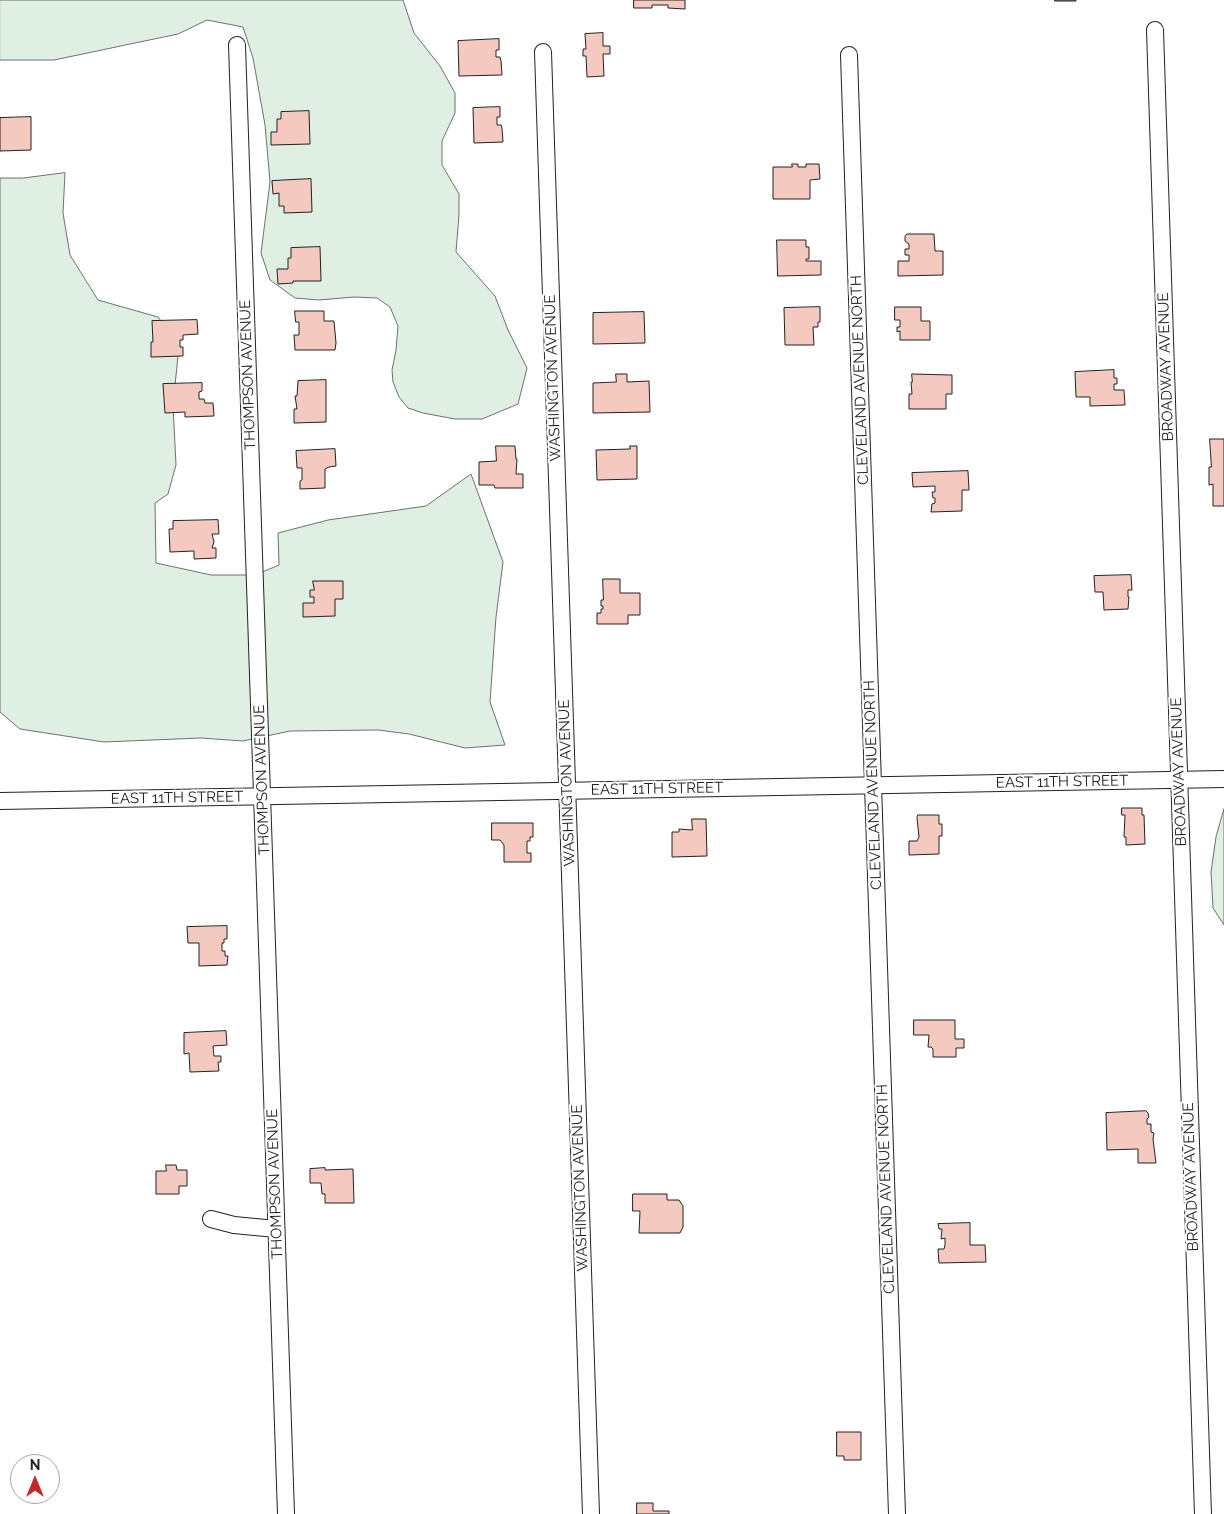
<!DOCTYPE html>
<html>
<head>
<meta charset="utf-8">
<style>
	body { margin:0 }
	#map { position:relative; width:1224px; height:1514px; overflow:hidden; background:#fff; font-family:Raleway,sans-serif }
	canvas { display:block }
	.north { position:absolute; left:10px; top:1454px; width:50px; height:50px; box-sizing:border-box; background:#fff; border:1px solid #a7a7a7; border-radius:50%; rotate:0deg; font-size:14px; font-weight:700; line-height:20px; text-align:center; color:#222 }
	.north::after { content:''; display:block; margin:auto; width:18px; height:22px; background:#c62828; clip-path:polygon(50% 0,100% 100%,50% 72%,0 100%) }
</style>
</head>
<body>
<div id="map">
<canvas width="1224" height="1514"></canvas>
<div class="north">N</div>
</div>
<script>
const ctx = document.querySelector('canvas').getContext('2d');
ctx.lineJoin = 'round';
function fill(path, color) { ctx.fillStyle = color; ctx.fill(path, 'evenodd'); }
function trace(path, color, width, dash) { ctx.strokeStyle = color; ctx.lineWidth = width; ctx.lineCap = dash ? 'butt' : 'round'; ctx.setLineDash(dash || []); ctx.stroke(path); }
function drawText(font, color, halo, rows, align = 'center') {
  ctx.font = font + ' Raleway,sans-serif'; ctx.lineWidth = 4; ctx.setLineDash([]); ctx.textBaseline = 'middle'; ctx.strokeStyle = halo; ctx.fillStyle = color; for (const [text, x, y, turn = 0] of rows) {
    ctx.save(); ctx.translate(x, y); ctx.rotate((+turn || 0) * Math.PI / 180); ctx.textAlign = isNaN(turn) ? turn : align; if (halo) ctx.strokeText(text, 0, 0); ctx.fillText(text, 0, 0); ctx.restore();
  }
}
const green = new Path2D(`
	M0 0H403L414 33 440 66 455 93V113L442 141V165L459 194V215L456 252 495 296 508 330 527 368 518 404 482 419H455L423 413 408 408 399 397 393 382 392 370 396 350 398 326 390 307 377 298 354 297 319 300 295 298 270 280 261 253 270 182 265 125 253 58 243 27 207 20 178 34 54 60H0Z
	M65 173 63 213 70 255 98 300 158 317 179 346 173 405 176 465 168 494 155 503 156 563 211 575H255L279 565 278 533 328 520 426 506 471 474 503 562 496 617 490 702 505 745 465 748 409 734 378 730 290 731 243 741 201 738 104 742 20 729 0 712V178H23Z
	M1224 809V925L1213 908 1211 872 1216 837Z`);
fill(green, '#e0efe3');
trace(green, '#6f6f6f', 1);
const building = new Path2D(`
	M634 0H685V9L668 8V5H652V8H634Z
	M1055 0H1076V1H1055Z
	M603 33V46H610V54H603L604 76 587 77 586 56H583V49H586L585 34Z
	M499 39V50H496V57H500L501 61 502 75 459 76 458 41Z
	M500 107V117H497V125H501L502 128 503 142 474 143 473 108Z
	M309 111 310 144 271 145V132H277V119H281V112Z
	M31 117V150L0 151V118Z
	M792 164H798V167H806V164H819L820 179 810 180V199H773V167H792Z
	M311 179 312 212 284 213V206H279V193L273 194 272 181Z
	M907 234H934L935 251H943V275L898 276V261H909V255H905V249H909V244L905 241V237Z
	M777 240H806V247H809V259H806V261H821V275L778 276Z
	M320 247 321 281H293V283L278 284 277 269H288V258H291V248Z
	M820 307V322H818V327H813L814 345H785L784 308Z
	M895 307H921V321H930V340H900V331L897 332V327H900V320H895Z
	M295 311H324V321H334L336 343 335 350H295L294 335H299V322H296Z
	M644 312 645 343 593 344V313Z
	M197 320 198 334 183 335V340H180V347H183V356L151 357V342H153L152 321Z
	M1114 370V378H1117V384H1114V390H1124L1125 405 1090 406V397H1076L1075 372Z
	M616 374H627V382L649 381 650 412 593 413V383L616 382Z
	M912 374 952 375V394H946V409H909V394H912L911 382H912Z
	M326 380V422L294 423V409H297L295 396H297L298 381Z
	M202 383V391L199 392V399H204L205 403H213L214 416 185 417V412L165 413 163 384Z
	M1210 439H1224V506H1213V484L1209 485V467H1211Z
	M496 446H515L516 459H517L516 474H523V488H495L494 485H479V462L496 461Z
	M630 446H637V479L597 480 596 450 630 449Z
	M335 449 336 466 329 467 325 469V488L300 489V481L302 480V468H297L296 451Z
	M968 471 969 490H962V511L931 512 932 504 935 503V498H933L932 492H935V486L913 487 912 473Z
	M218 520 219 534H212L214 542 212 548H216V558L194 559V551L170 552 169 529H173V521Z
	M1131 575 1132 590H1128V597H1129L1128 609 1104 610 1103 592H1095L1094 576Z
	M603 579H620V593H640V615H628V624H597V613H601V609H603V606H601V600H603Z
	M313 581H343V599H335V616L303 617V603H314V597H310V590H314Z
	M1122 808H1142V815H1144L1145 844 1126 845V837H1124L1125 815H1122Z
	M918 815H939V824H942V836H939V854L909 855V841H917L919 837 917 818Z
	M692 819H706L707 856 672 857V832H679V829L692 830Z
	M492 823H533V837H530V841H527V853H531V862H504V845L500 840H492Z
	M227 926V939H224V943H222V951H225V956H228L227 965 199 966V943H188L187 927Z
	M914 1020H955V1039H964V1048H956V1057H933V1049L931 1047H928L929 1035H914Z
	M226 1031 227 1045 213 1046 214 1056H221V1062H218L219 1071 190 1072 189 1053 184 1054V1033Z
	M1146 1111 1148 1113 1149 1117 1147 1119V1124H1151V1132L1154 1133 1153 1139 1156 1163H1138V1149L1107 1150 1106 1113Z
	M166 1165H176L177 1170H187V1186H179V1194H156V1171H166Z
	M325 1168V1170L353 1169 354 1203H325V1194H322L321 1183H310V1169Z
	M633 1194H667V1200H679L683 1206V1227L680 1233H639L640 1211H633Z
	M970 1223V1245H985L986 1262 939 1263 938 1249H944L945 1245V1238L941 1239 942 1229H939L938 1224Z
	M837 1432H861V1460H844V1456H837Z
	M637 1503H653V1511H669V1514H637Z`);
fill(building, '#f3c9c0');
trace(building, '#222', 1);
const minor = new Path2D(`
	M1155 30 1203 1514
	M237 45 286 1514
	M543 52 591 1514
	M849 55 897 1514
	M0 801 1224 779
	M211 1219 234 1225 276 1229`);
trace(minor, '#222', 18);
trace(minor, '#fff', 16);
drawText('15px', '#222', '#fff', [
	["BROADWAY AVENUE",1166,367,-92],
	["THOMPSON AVENUE",248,375,-92],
	["WASHINGTON AVENUE",553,378,-92],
	["CLEVELAND AVENUE NORTH",860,380,-92],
	["BROADWAY AVENUE",1179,772,-92],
	["THOMPSON AVENUE",262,780,-92],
	["EAST 11TH STREET",1062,782,-1],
	["WASHINGTON AVENUE",567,783,-92],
	["CLEVELAND AVENUE NORTH",873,785,-92],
	["EAST 11TH STREET",657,789,-1],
	["EAST 11TH STREET",177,798,-1],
	["BROADWAY AVENUE",1191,1177,-92],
	["THOMPSON AVENUE",275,1184,-92],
	["WASHINGTON AVENUE",580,1188,-92],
	["CLEVELAND AVENUE NORTH",886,1189,-92]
]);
</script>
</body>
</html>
